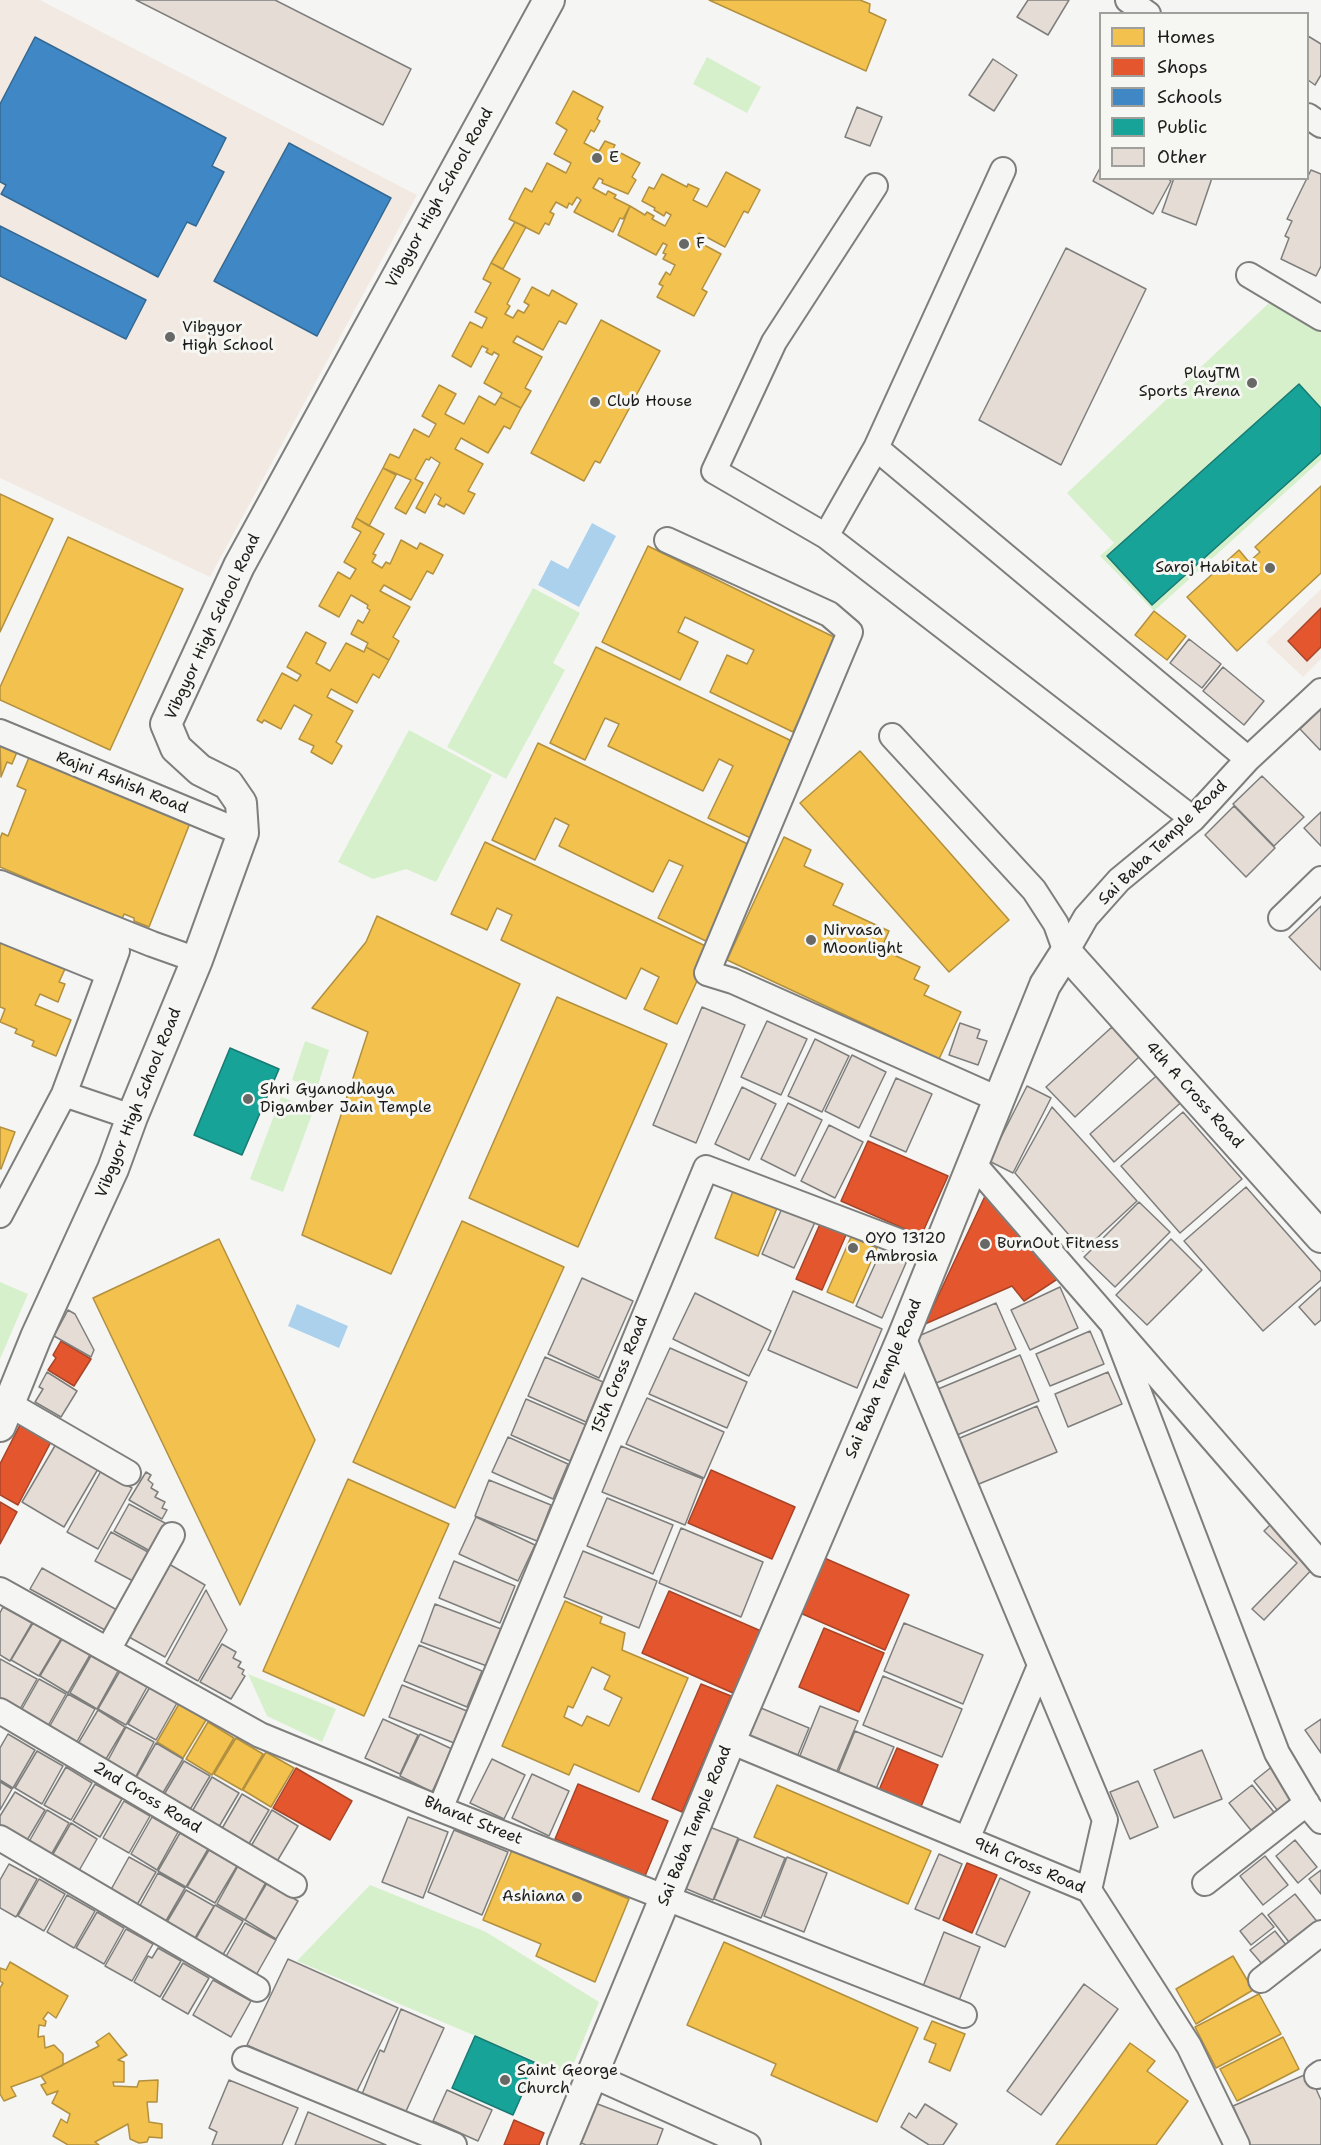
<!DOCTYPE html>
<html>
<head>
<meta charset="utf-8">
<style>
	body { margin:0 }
	#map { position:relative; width:1321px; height:2145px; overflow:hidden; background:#f5f5f3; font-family:"Shantell Sans",sans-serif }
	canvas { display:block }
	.legend { position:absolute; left:1099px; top:12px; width:210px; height:168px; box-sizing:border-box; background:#f6f6f2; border:2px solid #9f9f9c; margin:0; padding:8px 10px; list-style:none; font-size:18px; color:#1c1c1c }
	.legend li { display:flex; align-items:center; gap:12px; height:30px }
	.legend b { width:30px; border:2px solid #9f9f9c }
</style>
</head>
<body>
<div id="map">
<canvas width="1321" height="2145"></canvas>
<ul class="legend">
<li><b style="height:16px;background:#f2c14e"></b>Homes</li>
<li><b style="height:16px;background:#e4572e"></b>Shops</li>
<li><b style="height:16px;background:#3f88c5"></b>Schools</li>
<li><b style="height:16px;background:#17a398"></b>Public</li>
<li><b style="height:16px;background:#e5dcd5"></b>Other</li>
</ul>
</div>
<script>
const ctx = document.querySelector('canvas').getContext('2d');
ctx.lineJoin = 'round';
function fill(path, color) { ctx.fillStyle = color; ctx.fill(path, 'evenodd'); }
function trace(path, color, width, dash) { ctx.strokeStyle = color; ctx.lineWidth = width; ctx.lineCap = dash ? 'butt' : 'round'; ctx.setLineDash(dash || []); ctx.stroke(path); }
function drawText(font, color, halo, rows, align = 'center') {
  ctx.font = font + ' "Shantell Sans",sans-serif'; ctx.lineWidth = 6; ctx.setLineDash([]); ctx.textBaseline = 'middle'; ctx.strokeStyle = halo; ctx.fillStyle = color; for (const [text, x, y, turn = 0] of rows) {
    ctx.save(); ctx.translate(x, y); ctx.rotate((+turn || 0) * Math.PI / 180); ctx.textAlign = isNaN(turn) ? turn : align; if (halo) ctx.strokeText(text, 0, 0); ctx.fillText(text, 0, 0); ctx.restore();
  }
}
fill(new Path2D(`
	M0 0H40L417 195 210 577 0 478Z
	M1321 589V659L1303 677 1266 642Z`), '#f2eae2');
fill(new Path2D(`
	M707 57 761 87 747 113 693 84Z
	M1286 287 1321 307V460L1154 611 1100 556 1114 543 1067 493Z
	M533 588 580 613 553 663 565 670 506 779 447 747Z
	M409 730 492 775 436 882 406 869 373 879 338 862Z
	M305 1041 329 1050 317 1088 292 1080Z
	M281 1097 314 1109 283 1192 250 1179Z
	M0 1282 28 1294 0 1359Z
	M248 1674 336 1709 322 1742 267 1716Z
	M370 1885 486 1932 599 2002 569 2075 297 1961Z`), '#d6f0cb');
fill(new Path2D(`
	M592 523 616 536 579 607 538 585 551 560 568 569Z
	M297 1304 348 1326 339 1348 288 1326Z`), '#acd1ed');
const homes = new Path2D(`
	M709 0H860L870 4 869 12 886 20 866 71Z
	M573 91 603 107 597 119 600 121 594 132 591 130 584 143 599 151 605 141 615 145 613 149 640 163 632 177 636 180 628 194 602 183 603 180 599 178 593 188 606 195 608 191 616 195 614 198 630 206 623 219 620 218 613 232 574 212 581 200 577 197 572 205 569 203 567 208 556 202 550 212 554 214 549 225 545 223 539 234 509 219 525 188 532 192 547 163 566 173 571 163 554 154 567 130 556 123Z
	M726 172 760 190 748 213 744 211 725 247 699 233 695 240 721 254 702 289 707 292 694 316 657 297 663 286 659 284 666 272 670 275 675 265 663 259 666 254 663 253 667 245 663 243 656 255 618 235 630 206 645 215 647 212 654 216 652 219 665 226 671 215 666 212 664 216 654 210 655 208 642 201 649 187 654 189 662 174 687 187 688 184 699 189 693 200 707 207Z
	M515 222 526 227 503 269 491 263Z
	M491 263 520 279 507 304 510 306 505 314 513 318 518 310 524 313 529 305 524 302 532 287 549 296 552 290 577 304 566 324 559 321 543 350 517 336 513 342 542 357 525 388 531 391 521 408 500 397 502 393 484 383 499 355 494 352 492 355 486 352 488 349 482 346 471 367 452 356 470 322 482 328 487 318 475 312 491 283 483 279Z
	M601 320 660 351 600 463 595 461 584 481 531 453Z
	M439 385 456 394 445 414 464 424 479 396 495 405 500 397 521 408 510 429 504 426 488 453 461 438 455 449 483 464 468 491 475 494 464 514 446 504 444 507 438 504 441 498 435 494 425 513 416 508 440 463 431 457 429 460 426 459 415 479 423 483 406 514 395 508 411 480 383 468 390 454 399 458 414 429 429 437 436 424 422 416Z
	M383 468 396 475 369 526 356 518Z
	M1321 486V573L1237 651 1187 597 1239 550 1249 562 1260 552 1255 547Z
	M0 494 53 519 0 632Z
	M356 518 384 534 373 554 376 555 372 562 382 568 386 562 390 564 401 540 417 549 420 543 443 555 433 574 427 571 411 600 384 585 380 591 410 607 393 637 399 641 389 660 366 647 368 643 351 634 358 620 363 623 370 610 367 608 368 605 351 595 339 617 319 606 338 572 350 579 356 569 344 562 361 532 352 527Z
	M68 537 183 589 110 750 0 700V687Z
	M648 546 838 639 793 732 710 692 727 655 747 664 754 650 685 617 678 632 698 642 680 680 602 642Z
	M1154 611 1186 636 1167 660 1135 635Z
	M306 632 326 643 316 663 330 671 346 643 364 652 366 647 389 660 379 678 373 674 357 703 331 689 327 697 353 711 336 742 342 746 332 764 311 752 314 746 299 739 312 715 294 705 281 729 264 720 262 723 257 720 282 673 297 681 301 675 287 667Z
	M596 647 800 745 755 840 708 818 733 766 719 759 703 791 608 746 619 724 605 718 585 760 550 743Z
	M538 743 756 848 710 943 658 918 683 866 669 860 653 892 559 846 569 825 555 818 535 860 492 840Z
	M0 745 17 752 12 764 7 762 1 777Z
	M860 751 1009 920 949 972 800 803Z
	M30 755 192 818 149 927 134 921V918L124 914 122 919 0 867V839L2 833 8 836 26 790 17 786Z
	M784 837 811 850 804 866 843 884 833 905 889 931 881 949 920 967 914 979 929 986 924 995 961 1012 939 1059 727 960Z
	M485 842 712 949 677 1024 644 1009 659 977 641 968 626 999 501 940 512 915 497 908 487 930 451 914Z
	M377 916 520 984 391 1274 302 1235 368 1032 312 1008 366 942Z
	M0 942 65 969 59 982 65 984 58 1002 40 994 35 1005 71 1020 56 1056 32 1046 34 1041 15 1033 17 1029 0 1022 5 1009 0 1007Z
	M557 997 667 1044 578 1247 469 1198Z
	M0 1127 15 1132 1 1169 0 1168Z
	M733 1191 777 1208 758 1256 715 1238Z
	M462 1221 564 1267 455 1508 353 1462Z
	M851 1237 877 1248 853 1303 827 1292Z
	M219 1239 315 1440 240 1605 93 1298Z
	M348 1479 449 1524 364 1716 263 1671Z
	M565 1601 602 1617 600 1623 625 1633 622 1650 688 1678 639 1792 574 1764 569 1775 502 1746ZM592 1667 610 1676 604 1689 622 1698 609 1726 587 1716 582 1726 564 1717 568 1706 573 1708Z
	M179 1704 206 1720 183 1758 157 1742Z
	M208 1722 234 1738 212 1775 186 1759Z
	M236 1738 263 1754 242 1790 214 1774Z
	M266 1752 294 1768 271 1807 243 1790Z
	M777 1785 931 1851 908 1904 754 1837Z
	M512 1850 629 1899 595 1982 536 1956 541 1944 483 1920Z
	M724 1942 918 2028 877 2122 771 2075 776 2064 687 2025Z
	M1233 1956 1253 1990 1196 2024 1176 1989Z
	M10 1962 68 1996 56 2018 48 2012 43 2019 46 2021 45 2026 39 2025 38 2037 44 2036 45 2048 54 2045 63 2054V2065L41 2076 11 2087 16 2096 4 2101 0 2094V1988L3 1983 0 1981V1968L6 1970Z
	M1259 1994 1281 2034 1216 2068 1195 2027Z
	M932 2021 965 2034 950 2071 929 2062 936 2044 924 2039Z
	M109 2033 127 2055 118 2060 124 2062V2082H113L114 2086 137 2087 139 2081 158 2080 157 2102H147L149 2122 162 2124V2138L149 2137 147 2142 139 2143 130 2139 128 2124 95 2142 99 2145H68L53 2136 61 2119 67 2123 70 2114 52 2103 58 2091 47 2095 41 2085 46 2083 41 2076 99 2046 96 2042Z
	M1283 2037 1299 2069 1237 2101 1220 2069Z
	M1130 2043 1155 2061 1147 2071 1188 2101 1156 2145H1056Z`);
fill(homes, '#f2c14e');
trace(homes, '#b2903f', 1.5);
const shops = new Path2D(`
	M1321 608V647L1307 661 1288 641Z
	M868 1141 948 1176 921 1236 841 1201Z
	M986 1194 1059 1278 1024 1301 1012 1286 925 1324Z
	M820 1224 846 1235 822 1290 796 1279Z
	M61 1341 91 1359 74 1386 48 1370 56 1358 53 1355Z
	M22 1421 53 1438 18 1505 0 1495V1464Z
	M711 1470 795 1507 772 1559 688 1523Z
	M0 1502 17 1512 0 1544Z
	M822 1557 909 1595 885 1650 798 1612Z
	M669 1591 761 1631 733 1693 642 1653Z
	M824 1628 884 1653 859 1712 799 1687Z
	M701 1684 731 1696 682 1812 652 1799Z
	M897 1748 938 1765 918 1814 876 1797Z
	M296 1768 352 1801 330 1840 273 1808Z
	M578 1784 668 1821 645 1876 555 1839Z
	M967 1863 997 1875 972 1933 943 1920Z
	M514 2120 544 2133 539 2145H504Z`);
fill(shops, '#e4572e');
trace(shops, '#a84529', 1.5);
const schools = new Path2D(`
	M35 37 226 138 212 166 224 172 196 226 187 222 158 277 1 194 6 185 0 182V104Z
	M289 143 391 198 317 336 214 281Z
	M0 226 146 300 126 339 0 276Z`);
fill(schools, '#3f88c5');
trace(schools, '#346892', 1.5);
const public = new Path2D(`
	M1299 384 1321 408V453L1152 605 1107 556Z
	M230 1048 279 1069 242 1155 194 1135Z
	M475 2036 536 2063 513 2115 452 2088Z`);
fill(public, '#17a398');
trace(public, '#187a73', 1.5);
const building = new Path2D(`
	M136 0H275L411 69 383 125Z
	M1028 0H1069L1048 35 1017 17Z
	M1308 36 1321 44V75L1315 85 1308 80Z
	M993 59 1017 75 994 111 969 95Z
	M857 107 882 117 870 146 845 137Z
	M1100 168V178H1167L1171 181 1153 214 1093 181Z
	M1311 170 1321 174V266L1316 276 1281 259 1289 238 1285 236 1292 221 1287 219Z
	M1174 178H1212L1196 225 1162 212Z
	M1066 248 1146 289 1061 465 979 420Z
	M1189 639 1221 664 1202 688 1170 663Z
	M1223 667 1264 701 1244 725 1203 691Z
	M1321 709V748L1320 750 1300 729Z
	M1262 776 1304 817 1274 846 1233 804Z
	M1234 806 1275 848 1246 877 1205 835Z
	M1321 812V846L1304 828Z
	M1321 906V970L1289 937Z
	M702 1007 745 1025 696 1143 653 1125Z
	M767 1021 807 1039 781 1095 741 1077Z
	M960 1023 980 1030 977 1038 987 1041 978 1065 949 1055Z
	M1112 1027 1139 1057 1075 1117 1046 1087Z
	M815 1039 849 1056 822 1112 788 1096Z
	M852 1055 886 1072 859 1128 825 1111Z
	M1162 1071 1186 1098 1114 1162 1090 1134Z
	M896 1078 932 1094 906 1152 870 1136Z
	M1027 1086 1051 1098 1013 1173 989 1161Z
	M742 1087 776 1104 749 1160 715 1144Z
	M788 1103 822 1120 795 1176 761 1159Z
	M1052 1107 1137 1201 1083 1251 1015 1173Z
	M1183 1112 1242 1179 1180 1233 1121 1166Z
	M829 1125 863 1142 835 1198 801 1181Z
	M1246 1187 1321 1272V1280L1263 1331 1184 1241Z
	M1139 1202 1170 1232 1115 1287 1084 1257Z
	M783 1206 816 1220 794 1268 762 1254Z
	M1171 1239 1202 1270 1147 1325 1116 1295Z
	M881 1251 906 1263 882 1318 856 1306Z
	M582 1278 633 1301 599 1378 548 1354Z
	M1060 1287 1078 1328 1030 1350 1011 1310Z
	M1321 1287V1320L1315 1325 1299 1307Z
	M793 1291 882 1329 857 1388 768 1350Z
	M695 1293 771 1331 749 1376 673 1339Z
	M996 1303 1016 1349 934 1384 914 1338Z
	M68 1310 75 1314 94 1350 91 1357 54 1336Z
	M1090 1331 1104 1364 1050 1386 1036 1354Z
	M670 1348 747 1382 727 1428 649 1394Z
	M1020 1355 1039 1401 957 1435 938 1389Z
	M545 1357 603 1382 586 1422 528 1396Z
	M47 1372 77 1391 61 1417 35 1402 43 1389 39 1387Z
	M1108 1372 1122 1404 1068 1427 1055 1394Z
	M647 1398 724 1432 704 1478 626 1444Z
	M526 1399 586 1425 570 1461 511 1435Z
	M1037 1406 1057 1452 974 1486 955 1440Z
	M508 1437 568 1464 553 1499 492 1472Z
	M56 1444 98 1469 64 1527 22 1502Z
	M621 1446 703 1479 685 1525 602 1492Z
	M101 1471 132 1488 98 1549 67 1532Z
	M146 1472 151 1475 148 1480 153 1484 151 1488 158 1492 155 1497 165 1502 162 1508 167 1510 162 1519 129 1500Z
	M489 1480 551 1505 537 1541 475 1516Z
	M607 1498 673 1525 653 1574 587 1546Z
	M129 1504 165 1523 150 1551 114 1531Z
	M476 1517 535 1545 518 1581 459 1554Z
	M1274 1521 1318 1563 1264 1620 1252 1609 1297 1563 1264 1531Z
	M681 1528 763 1562 741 1617 659 1583Z
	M111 1532 148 1552 133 1581 95 1561Z
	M583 1551 657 1581 639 1628 564 1597Z
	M454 1561 515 1586 500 1623 439 1598Z
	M169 1564 205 1585 165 1657 129 1637Z
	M42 1568 117 1610 105 1630 30 1589Z
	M206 1590 227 1630 198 1681 166 1663Z
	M435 1604 501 1629 487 1666 421 1642Z
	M3 1607 32 1623 10 1661 0 1655V1613Z
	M33 1623 61 1639 39 1676 11 1660Z
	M904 1623 983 1655 963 1704 884 1671Z
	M62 1639 90 1655 68 1693 40 1676Z
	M222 1644 236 1652 233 1658 241 1662 238 1667 244 1670 242 1674 245 1676 231 1699 200 1682Z
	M419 1645 482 1671 467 1707 404 1681Z
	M91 1656 118 1671 97 1709 70 1693Z
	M0 1659 37 1679 20 1709 0 1698Z
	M120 1671 147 1687 126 1725 98 1709Z
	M883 1676 962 1709 942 1757 863 1725Z
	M39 1679 66 1694 45 1731 18 1716Z
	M402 1685 467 1711 454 1743 389 1717Z
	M150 1687 177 1703 156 1740 128 1724Z
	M68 1694 95 1709 74 1747 47 1731Z
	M820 1706 858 1721 834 1778 797 1763Z
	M761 1708 809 1728 797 1757 749 1737Z
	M98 1710 125 1727 103 1764 76 1747Z
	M383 1719 418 1735 400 1774 365 1758Z
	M1321 1719V1753L1305 1730Z
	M126 1727 154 1742 134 1780 106 1764Z
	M855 1731 894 1747 873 1796 835 1780Z
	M8 1734 35 1750 13 1788 0 1780V1748Z
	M420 1734 452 1749 432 1792 400 1776Z
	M156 1743 183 1759 161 1796 134 1781Z
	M1202 1750 1222 1799 1174 1818 1154 1770Z
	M37 1751 63 1766 42 1804 15 1788Z
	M492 1759 525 1775 504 1819 470 1803Z
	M184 1761 210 1776 188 1813 162 1798Z
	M1274 1765 1298 1795 1278 1811 1254 1781Z
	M66 1767 92 1783 71 1820 44 1805Z
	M532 1774 569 1791 549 1836 512 1818Z
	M212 1777 239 1793 217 1830 190 1815Z
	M1138 1781 1158 1827 1130 1839 1110 1792Z
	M0 1782 12 1789 0 1810Z
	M95 1784 122 1799 100 1837 73 1821Z
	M1252 1785 1277 1816 1254 1834 1229 1803Z
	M15 1792 45 1810 23 1847 0 1833V1816Z
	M242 1794 269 1810 247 1847 220 1832Z
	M124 1801 150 1816 129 1853 103 1838Z
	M47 1810 69 1823 48 1860 26 1847Z
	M272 1810 298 1826 276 1863 250 1848Z
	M152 1817 178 1832 157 1870 131 1854Z
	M408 1817 448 1832 423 1898 382 1882Z
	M71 1823 97 1839 76 1876 49 1861Z
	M707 1826 738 1838 713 1900 682 1887Z
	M454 1830 508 1852 482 1915 428 1892Z
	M180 1833 208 1849 186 1887 158 1871Z
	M739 1839 785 1858 761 1918 714 1899Z
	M1295 1840 1317 1867 1298 1883 1276 1856Z
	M209 1850 237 1866 215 1903 187 1887Z
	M939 1854 962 1864 939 1919 915 1909Z
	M1265 1856 1288 1885 1263 1905 1240 1876Z
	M129 1857 156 1872 134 1910 108 1895Z
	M787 1857 827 1873 804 1932 764 1916Z
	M9 1864 37 1879 16 1917 0 1908V1880Z
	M238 1866 266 1882 245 1920 217 1904Z
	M1321 1870V1894L1309 1879Z
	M158 1873 185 1888 163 1926 137 1911Z
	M1000 1878 1030 1892 1005 1947 976 1934Z
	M39 1879 65 1894 44 1931 18 1916Z
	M267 1883 298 1901 276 1939 245 1920Z
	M186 1890 214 1906 192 1943 164 1927Z
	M1295 1894 1319 1924 1292 1946 1268 1915Z
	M67 1895 95 1911 74 1948 47 1932Z
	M215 1905 243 1921 221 1958 194 1942Z
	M97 1912 124 1928 104 1964 76 1948Z
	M1262 1913 1274 1927 1251 1945 1240 1931Z
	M245 1923 276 1940 255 1977 224 1960Z
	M126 1929 153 1944 132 1981 105 1966Z
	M1275 1931 1286 1945 1262 1964 1250 1950Z
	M944 1932 980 1947 958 2003 922 1989Z
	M158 1948 181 1961 160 1997 134 1982 148 1956 152 1958Z
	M288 1959 398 2008 355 2095 247 2045Z
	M183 1963 209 1978 188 2014 162 1999Z
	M213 1980 251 2001 231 2037 193 2015Z
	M1084 1984 1118 2009 1041 2115 1007 2091Z
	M401 2009 444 2028 402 2120 360 2099 380 2050 384 2052Z
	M1309 2073 1321 2100V2145H1250L1233 2106Z
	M229 2080 298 2108 282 2145H212L217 2132 209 2128Z
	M447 2090 492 2110 478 2141 433 2121Z
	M595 2103 663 2129 657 2145H586L579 2142Z
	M925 2104 957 2124 943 2145H929L901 2127 909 2113 916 2118Z
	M308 2112 386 2145H295Z`);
fill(building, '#e5dcd5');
trace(building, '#7e7e7d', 1.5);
const minor = new Path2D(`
	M1128 0 1148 14
	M1308 116 1321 125
	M875 186 774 342 714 471 826 536 1193 819
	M1249 275 1321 318
	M876 448 1248 759
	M826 536 876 448 1003 170
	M667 540 829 614 850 632 707 973 733 981 998 1099
	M0 732 243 833
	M892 736 1034 890 1056 924 1066 952
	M0 883 152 944 197 960
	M0 904 117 951 109 973
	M1281 918 1321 879
	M0 929 109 973 64 1094 0 1215
	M1066 952 1086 917 1119 880 1193 819 1248 759 1321 691
	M64 1094 132 1117
	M973 1163 1321 1564
	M1113 1325 1277 1753 1309 1807 1321 1821
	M903 1337 1105 1820 1089 1890
	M9 1404 128 1473
	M0 1590 260 1735 440 1809 964 2015
	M108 1650 172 1535
	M0 1711 294 1885
	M730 1741 1089 1890 1189 2046 1237 2145
	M440 1809 706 1168 935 1255
	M0 1838 257 1989
	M967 1839 1040 1666
	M1205 1883 1307 1803
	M1261 1980 1321 1933
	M245 2059 454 2145
	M592 2075 748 2145
	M1317 2076 1321 2073`);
const tertiary = new Path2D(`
	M0 1426 36 1337 113 1169 132 1117 197 960 243 833 241 803 228 784 200 770 176 748 166 724 239 566 549 0
	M563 2145 730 1741 903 1337 1045 985 1066 952 1321 1237`);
trace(minor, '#7e7e7d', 28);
trace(tertiary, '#7e7e7d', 34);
trace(minor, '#f5f5f3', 24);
trace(tertiary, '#f5f5f3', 30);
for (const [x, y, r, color] of [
	[597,158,6,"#686867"],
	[684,244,6,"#686867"],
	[170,337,6,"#686867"],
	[1252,383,6,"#686867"],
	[595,402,6,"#686867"],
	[1270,568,6,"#686867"],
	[811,940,6,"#686867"],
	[248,1099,6,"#686867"],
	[985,1244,6,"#686867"],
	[853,1248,6,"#686867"],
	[577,1897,6,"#686867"],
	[505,2080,6,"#686867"]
]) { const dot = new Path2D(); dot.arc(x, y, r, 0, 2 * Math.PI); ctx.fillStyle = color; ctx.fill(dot); trace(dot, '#f6f6f2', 2); }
drawText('16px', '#1c1c1c', '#f6f6f2', [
	["E",609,158],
	["F",696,244],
	["Vibgyor",182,328],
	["High School",182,346],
	["PlayTM",1240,374,"right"],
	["Sports Arena",1240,392,"right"],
	["Club House",607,402],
	["Saroj Habitat",1258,568,"right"],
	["Nirvasa",823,931],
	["Moonlight",823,949],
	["Shri Gyanodhaya",260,1090],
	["Digamber Jain Temple",260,1108],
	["OYO 13120",865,1239],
	["Ambrosia",865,1257],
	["BurnOut Fitness",997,1244],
	["Ashiana",565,1897,"right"],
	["Saint George",517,2071],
	["Church",517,2089]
], 'left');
drawText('16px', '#1c1c1c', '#f6f6f2', [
	["Vibgyor High School Road",440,198,-61],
	["Vibgyor High School Road",213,627,-65],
	["Rajni Ashish Road",122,783,22],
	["Sai Baba Temple Road",1163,843,-44],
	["4th A Cross Road",1194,1095,48],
	["Vibgyor High School Road",139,1103,-68],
	["15th Cross Road",620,1375,-68],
	["Sai Baba Temple Road",884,1379,-67],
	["2nd Cross Road",147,1798,31],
	["Bharat Street",473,1821,22],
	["Sai Baba Temple Road",695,1826,-68],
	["9th Cross Road",1029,1866,23]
]);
</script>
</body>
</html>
